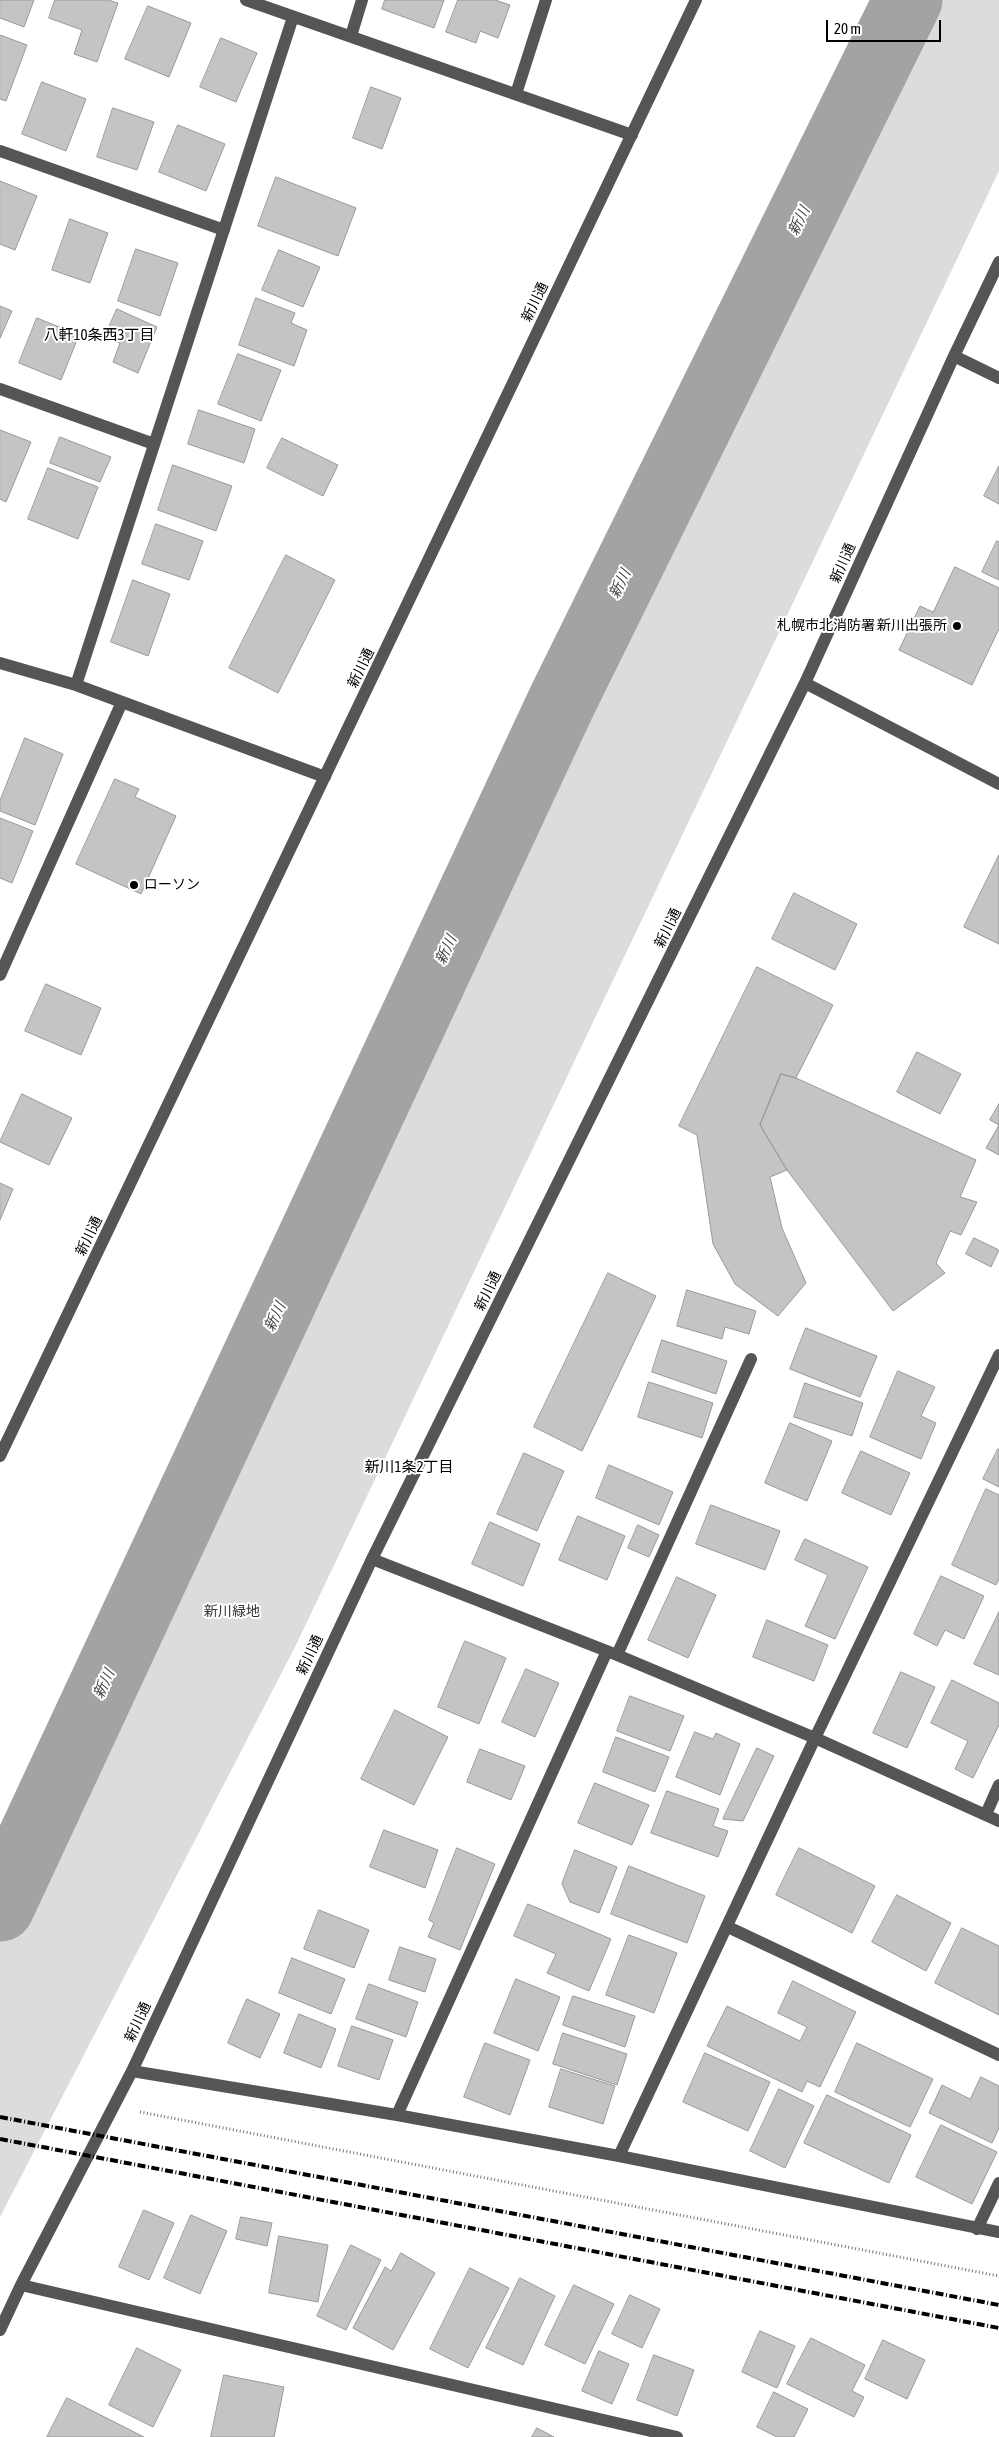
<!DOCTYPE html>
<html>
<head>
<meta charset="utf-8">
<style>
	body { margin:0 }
	#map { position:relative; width:999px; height:2437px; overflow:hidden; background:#fff; font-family:"Asap Condensed",sans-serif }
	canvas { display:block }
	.scale { position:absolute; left:826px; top:20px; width:115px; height:22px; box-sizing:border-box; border:2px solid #000; border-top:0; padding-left:6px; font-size:15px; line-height:18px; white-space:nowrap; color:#000; -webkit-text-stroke:4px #fff; paint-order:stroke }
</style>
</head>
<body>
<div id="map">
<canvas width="999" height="2437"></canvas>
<div class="scale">20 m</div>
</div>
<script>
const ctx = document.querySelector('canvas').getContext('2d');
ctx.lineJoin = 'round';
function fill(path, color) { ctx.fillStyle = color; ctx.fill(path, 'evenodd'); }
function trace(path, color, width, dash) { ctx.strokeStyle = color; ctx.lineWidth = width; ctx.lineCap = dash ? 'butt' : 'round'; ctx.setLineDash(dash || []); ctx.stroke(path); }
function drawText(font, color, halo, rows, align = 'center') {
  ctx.font = font + ' "Asap Condensed","Noto Sans JP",sans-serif'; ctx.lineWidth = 4; ctx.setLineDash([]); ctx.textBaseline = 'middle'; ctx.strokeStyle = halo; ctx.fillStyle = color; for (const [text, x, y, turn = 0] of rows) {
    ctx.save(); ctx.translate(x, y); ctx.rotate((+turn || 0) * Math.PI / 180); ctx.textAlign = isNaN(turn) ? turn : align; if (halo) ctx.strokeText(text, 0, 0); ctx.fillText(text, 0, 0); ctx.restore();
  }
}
fill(new Path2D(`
	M929 0H999V171L295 1647 0 2217V1921L282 1347 793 279Z`), '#dcdcdc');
trace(new Path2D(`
	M0 1907 562 701 908 0`), '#a3a3a3', 69);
const building = new Path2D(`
	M0 0H34L24 27 0 18Z
	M55 0H108L118 3 97 62 74 54 82 30 49 18Z
	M385 0H444L434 28 382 9Z
	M458 0H495L510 5 498 38 480 31 476 43 446 32Z
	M148 6 191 23 169 77 125 59Z
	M0 35 27 45 6 101 0 99Z
	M221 38 257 53 236 102 200 87Z
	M42 82 86 99 66 151 22 134Z
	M371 87 401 98 382 149 353 138Z
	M113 108 154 122 137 170 97 157Z
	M178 125 225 144 206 191 159 172Z
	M276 177 356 208 338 256 258 226Z
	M0 181 37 196 15 250 0 244Z
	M70 219 108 233 90 283 52 270Z
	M136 249 178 263 160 316 118 301Z
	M279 250 320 267 303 307 262 290Z
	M256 298 295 313 291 323 307 330 294 366 239 345Z
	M0 306 12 311 0 338Z
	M117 309 157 327 138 373 113 362 120 343 105 336Z
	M37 318 79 335 61 380 19 363Z
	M238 354 281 370 261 421 218 404Z
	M199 410 255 429 244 463 188 444Z
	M0 430 31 442 6 502 0 499Z
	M60 437 111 457 100 482 50 463Z
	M282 438 338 465 323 496 267 468Z
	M173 465 232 486 216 531 158 510Z
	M999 466V504L984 496Z
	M48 468 98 487 78 539 28 519Z
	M156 524 203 541 189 580 142 564Z
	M997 541 999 542V580L982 572Z
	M286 555 335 580 278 693 229 668Z
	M955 567 999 588V629L972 685 899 650 920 606 933 612Z
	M133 580 170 594 148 656 111 642Z
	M25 738 63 754 35 825 0 811V801Z
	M115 779 139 789 135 797 176 816 141 894 76 864Z
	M0 818 33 831 12 883 0 878Z
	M999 855V944L964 927Z
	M794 893 857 924 835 970 772 939Z
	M757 967 833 1005 796 1078 781 1074 760 1125 787 1170 770 1177 782 1228 806 1283 778 1316 735 1284 713 1244 697 1135 679 1126Z
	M46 984 101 1008 81 1055 25 1031Z
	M917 1052 961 1074 940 1114 897 1092Z
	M781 1074 796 1078 976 1160 960 1197 977 1202 961 1235 950 1231 936 1263 945 1273 893 1311 787 1170 760 1125Z
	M22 1094 72 1118 49 1165 0 1142Z
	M999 1104V1155L986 1148 999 1125 990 1120Z
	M0 1183 13 1189 0 1220Z
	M974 1238 999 1250 991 1267 966 1254Z
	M608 1273 656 1296 582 1451 534 1427Z
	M687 1290 756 1311 749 1334 725 1327 722 1339 677 1326Z
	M806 1328 877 1356 860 1397 790 1369Z
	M662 1340 727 1361 716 1394 652 1372Z
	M898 1371 935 1387 921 1416 936 1423 921 1459 870 1437Z
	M649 1382 713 1403 702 1438 638 1417Z
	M805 1383 863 1403 852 1436 794 1417Z
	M790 1423 832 1441 807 1501 765 1483Z
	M998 1449H999V1487L983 1479Z
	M861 1451 910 1473 891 1515 842 1493Z
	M524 1453 564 1471 537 1531 497 1514Z
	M609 1465 673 1492 659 1525 596 1498Z
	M986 1489 999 1495V1579L996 1585 952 1565Z
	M711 1505 780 1531 765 1570 696 1544Z
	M578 1516 625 1536 607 1580 559 1560Z
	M490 1522 540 1544 523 1586 472 1564Z
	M638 1525 659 1535 649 1557 628 1548Z
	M805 1539 868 1567 835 1639 805 1626 828 1575 795 1560Z
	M941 1576 984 1596 964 1639 945 1630 937 1646 914 1634Z
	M677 1577 716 1595 688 1658 648 1640Z
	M999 1612V1675L974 1664Z
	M767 1620 828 1645 814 1681 753 1657Z
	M465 1641 506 1658 479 1724 438 1707Z
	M526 1669 559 1683 535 1737 502 1722Z
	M901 1672 935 1687 907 1748 873 1733Z
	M952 1680 999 1703V1725L973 1778 955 1769 968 1741 931 1723Z
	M630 1696 684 1716 670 1751 617 1731Z
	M395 1710 448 1737 414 1805 361 1779Z
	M695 1732 713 1739 716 1733 740 1744 720 1795 676 1777Z
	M616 1737 669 1757 655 1792 603 1772Z
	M757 1748 774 1756 743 1821 723 1819Z
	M480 1749 525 1766 511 1800 467 1782Z
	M595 1783 649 1805 632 1845 578 1823Z
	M667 1791 719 1809 713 1826 728 1831 718 1857 651 1833Z
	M384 1830 438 1850 425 1888 370 1867Z
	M457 1848 495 1864 460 1950 428 1937 434 1923 429 1920Z
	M799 1848 875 1886 852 1933 776 1895Z
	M575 1850 617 1867 599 1913 570 1902 562 1884Z
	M629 1866 705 1896 687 1943 611 1914Z
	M897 1895 951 1923 926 1971 872 1942Z
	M528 1904 611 1939 589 1991 547 1973 556 1954 514 1936Z
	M319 1910 369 1930 354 1968 304 1949Z
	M962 1928 999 1946V2015L935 1983Z
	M629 1935 677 1953 654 2013 606 1995Z
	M400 1947 436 1959 425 1992 389 1980Z
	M292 1958 345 1979 331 2014 279 1993Z
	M516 1979 560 1997 538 2051 494 2033Z
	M793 1981 856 2012 820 2087 807 2081 802 2092 707 2046 727 2006 800 2041 807 2027 778 2013Z
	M369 1984 418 2002 406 2037 356 2019Z
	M573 1996 635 2016 625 2047 563 2025Z
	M247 1999 280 2014 260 2058 228 2043Z
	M299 2014 336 2029 321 2068 284 2053Z
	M352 2026 393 2040 379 2080 338 2066Z
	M563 2033 627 2054 617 2085 553 2064Z
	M485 2043 530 2060 510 2115 464 2097Z
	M857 2043 933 2079 910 2127 835 2092Z
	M705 2053 770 2082 748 2131 683 2102Z
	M561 2069 615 2086 603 2124 549 2107Z
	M981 2077 999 2086V2128L992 2143 929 2113 942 2085 970 2099Z
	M779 2089 814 2106 785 2168 750 2151Z
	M827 2095 911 2135 889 2183 804 2143Z
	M941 2125 997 2152 972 2204 916 2177Z
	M144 2210 174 2223 149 2280 119 2267Z
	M191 2215 227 2231 200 2294 164 2278Z
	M241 2217 272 2223 267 2246 236 2239Z
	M279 2236 328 2245 318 2302 269 2293Z
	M351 2245 381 2260 346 2330 317 2316Z
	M401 2253 435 2273 393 2350 353 2328 385 2267 391 2271Z
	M470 2268 509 2288 468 2368 430 2349Z
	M520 2278 555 2296 523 2365 486 2348Z
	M574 2285 614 2304 585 2364 545 2345Z
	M630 2295 660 2309 642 2348 612 2334Z
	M760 2331 795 2346 777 2388 742 2372Z
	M811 2338 865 2365 852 2391 864 2397 854 2417 787 2384Z
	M883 2340 925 2360 907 2399 865 2379Z
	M137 2348 181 2370 153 2427 109 2405Z
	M599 2351 629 2364 612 2404 582 2391Z
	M654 2355 694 2370 677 2416 637 2400Z
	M224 2375 284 2387 274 2437H211Z
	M774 2392 808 2409 794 2437H777L757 2427Z
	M67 2398 144 2437H47Z
	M537 2428 554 2437H532Z`);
fill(building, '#c4c4c4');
trace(building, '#999', 1);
trace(new Path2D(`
	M140 2112 999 2276`), '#777', 3, [1, 2.5]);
trace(new Path2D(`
	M246 0 632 135
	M351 36 362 0
	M516 94 546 0
	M0 151 224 230
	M954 356 999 378
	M0 389 154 444
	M0 663 76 685 325 777
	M805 683 999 784
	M76 685 293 17
	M0 975 122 702
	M0 1456 696 0
	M372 1559 617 1655 815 1738 999 1821
	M617 1655 751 1359
	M986 1814 999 1785
	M728 1927 999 2055
	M132 2071 397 2115 619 2156 999 2232
	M397 2115 607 1651
	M619 2156 815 1738 999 1355
	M977 2229 999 2183
	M21 2285 677 2437
	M0 2330 21 2285 132 2071 372 1559 805 683 954 356 999 262`), '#555', 12);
trace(new Path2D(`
	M0 2117 999 2305
	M0 2139 999 2328`), '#000', 4, [8, 2.5, 1, 2.5]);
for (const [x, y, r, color] of [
	[957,626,5,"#000"],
	[134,885,5,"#000"]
]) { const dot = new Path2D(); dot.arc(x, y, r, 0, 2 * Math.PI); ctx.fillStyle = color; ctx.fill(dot); trace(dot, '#fff', 2); }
drawText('14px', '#000', '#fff', [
	["新川通",535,302,-64],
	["新川通",843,563,-66],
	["新川通",361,668,-64],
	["新川通",668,928,-64],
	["新川通",89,1236,-64],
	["新川通",488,1291,-64],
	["新川通",310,1655,-65],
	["新川通",138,2022,-65]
]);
drawText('14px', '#000', '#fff', [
	["札幌市北消防署 新川出張所",947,626],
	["ローソン",144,885,"left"]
], 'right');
drawText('14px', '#333', '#fff', [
	["新川緑地",232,1612]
]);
drawText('italic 15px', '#444', '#fff', [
	["新川",799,221,-64],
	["新川",620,584,-64],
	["新川",446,950,-65],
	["新川",275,1317,-65],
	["新川",104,1684,-65]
]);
drawText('15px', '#000', '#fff', [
	["八軒10条西3丁目",99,335],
	["新川1条2丁目",409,1467]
]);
</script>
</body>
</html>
